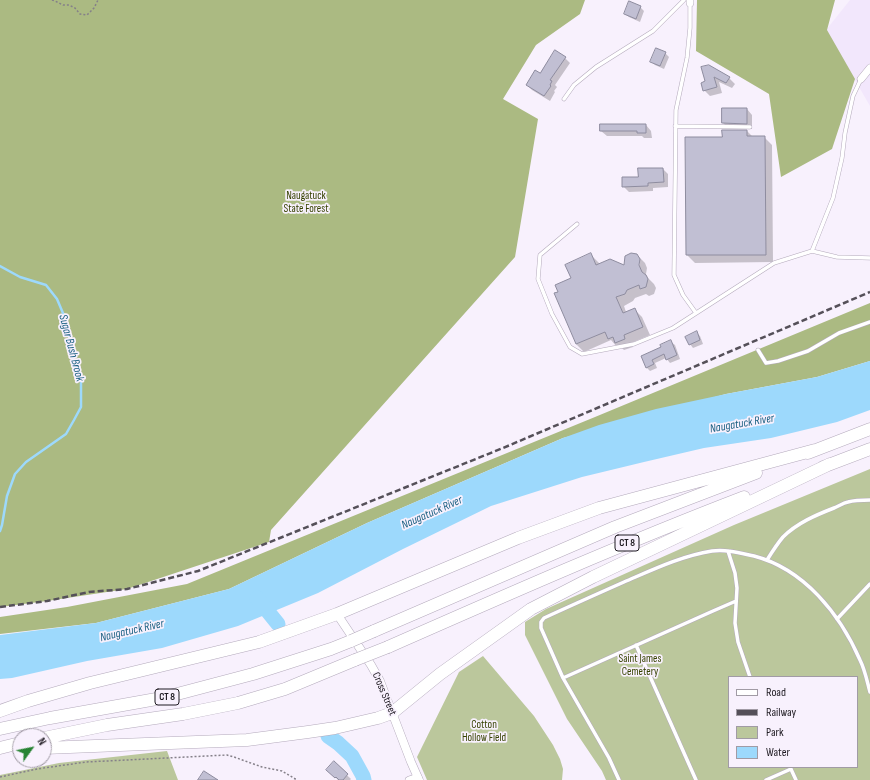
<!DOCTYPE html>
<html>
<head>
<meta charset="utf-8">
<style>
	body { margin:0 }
	#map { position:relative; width:870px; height:780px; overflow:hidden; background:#f8f1fd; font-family:"Sofia Sans Condensed",sans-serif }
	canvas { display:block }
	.legend { position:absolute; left:728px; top:676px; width:130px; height:92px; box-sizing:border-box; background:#f8f1fd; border:1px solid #a19ba5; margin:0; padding:5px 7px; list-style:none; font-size:12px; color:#1f1b22 }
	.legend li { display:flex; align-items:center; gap:8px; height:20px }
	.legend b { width:20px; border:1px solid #a19ba5 }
	.north { position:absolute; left:12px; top:728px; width:40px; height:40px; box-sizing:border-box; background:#f8f1fd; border:1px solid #a19ba5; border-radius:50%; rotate:57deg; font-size:11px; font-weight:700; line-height:16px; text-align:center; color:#1f1b22 }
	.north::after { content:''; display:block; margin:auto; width:14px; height:18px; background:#278333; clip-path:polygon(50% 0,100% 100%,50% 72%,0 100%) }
</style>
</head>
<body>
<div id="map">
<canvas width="870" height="780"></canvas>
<ul class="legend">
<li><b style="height:5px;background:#fff"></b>Road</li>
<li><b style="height:5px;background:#555059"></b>Railway</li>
<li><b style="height:11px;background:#bbc79c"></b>Park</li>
<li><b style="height:11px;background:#9dd9fc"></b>Water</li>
</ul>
<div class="north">N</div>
</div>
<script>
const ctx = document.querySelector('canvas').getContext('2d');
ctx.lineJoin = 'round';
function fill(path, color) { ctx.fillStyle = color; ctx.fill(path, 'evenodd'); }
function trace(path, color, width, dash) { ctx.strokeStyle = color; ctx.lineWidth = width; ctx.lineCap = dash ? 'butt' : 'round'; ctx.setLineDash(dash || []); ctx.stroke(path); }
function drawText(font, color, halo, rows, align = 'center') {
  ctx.font = font + ' "Sofia Sans Condensed",sans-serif'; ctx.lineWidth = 3.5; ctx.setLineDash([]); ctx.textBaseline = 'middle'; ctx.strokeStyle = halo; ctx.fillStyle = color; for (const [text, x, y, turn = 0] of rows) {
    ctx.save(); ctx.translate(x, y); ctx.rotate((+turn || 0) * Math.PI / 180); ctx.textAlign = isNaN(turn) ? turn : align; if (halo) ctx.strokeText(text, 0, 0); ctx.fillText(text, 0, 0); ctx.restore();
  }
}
fill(new Path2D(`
	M850 0H870V106L826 30Z`), '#f2e7fc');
fill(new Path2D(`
	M870 469V780H606L602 771 567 719 525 635V622L546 609 734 525ZM729 677H857V767H729Z
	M483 656 534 716 553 745 560 759 563 769 562 780H427L417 757 459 672Z
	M167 751 178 780H0V775L59 763Z`), '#bbc79c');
fill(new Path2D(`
	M0 0H585L580 14 536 45 503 99 538 119 515 257 271 530 269 542 127 589 47 601 0 607Z
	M697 0H835L827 30 855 79 832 149 781 177 769 94 696 51Z
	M870 303V361L817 377 726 394 563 438 367 523 229 589 96 623 0 634V617L67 607 187 584 595 417Z`), '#abba82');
fill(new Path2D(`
	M870 361V410L837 422 771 438 704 448 644 462 582 477 491 506 403 549 318 593 238 626 162 648 87 661 12 678 0 679V635L96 623 229 589 367 523 563 438 599 425 656 409 726 394 817 377Z`), '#9dd9fc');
fill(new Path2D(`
	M640 7 644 11 640 22 629 17 625 14Z
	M665 53 669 57 664 69 655 65 652 62Z
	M565 58 570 63 555 85 557 87 554 91 555 92 550 101 532 90 527 85 540 74Z
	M702 67 729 78 735 84 732 88 719 82 722 93 710 96 704 90 706 82Z
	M747 109 752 115V129H729L723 123Z
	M646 125 651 131 652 138H644L642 136H607L601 131Z
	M747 131 753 137H764L772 145 773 262 695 263 687 255Z
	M663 169 668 174V187L653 188V191L629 192 623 186 639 178Z
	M591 255 599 263 600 265 625 266 637 255 645 263 647 268 646 274 648 278 654 284 656 288 654 294 649 296 646 294 635 298 633 301 624 306 626 312 634 309 642 317 650 335 631 343 633 347 624 350 620 346 617 347 611 340 584 352 576 344 559 292 572 279ZM638 261H640L639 270Z
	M697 333 700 336 703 344 693 348 690 344Z
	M671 342 675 345 680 359 670 363 666 358 655 363 657 368 650 371 646 367 642 356 662 348Z
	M334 763 351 779 350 780H338L328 770Z`), '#0003');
trace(new Path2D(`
	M0 266 20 277 46 285 57 299 68 325 71 354 81 381V407L74 420 66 434 26 462 15 474 7 496 2 525 0 531`), '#9dd9fc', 2.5);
trace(new Path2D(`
	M257 598 278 624
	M328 736 338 743 352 756 363 776 364 780`), '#9dd9fc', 15);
const building = new Path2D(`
	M629 1 641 6 636 19 624 14Z
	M656 48 666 52 660 66 650 62Z
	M555 50 566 57 550 80 552 81 550 85 551 86 544 96 526 85 535 70 540 73Z
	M709 65 730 77 726 83 714 77 717 87 703 91 701 83 705 81 701 67Z
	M722 108H747V124L722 123Z
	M600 124H646V133H637V131H600Z
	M722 130H747V136H765L766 255H686L685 137H722Z
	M638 168H663L664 182 648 183V186L622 187V177H638Z
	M591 253 596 265 610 259 624 265 625 256 631 253 637 254 640 259 639 265 642 272 646 275 648 279 646 287 640 289 639 285 627 290 625 294 616 297 623 313 635 308 643 327 624 335 625 339 615 343 613 337 608 339 605 332 576 344 554 293 558 292 555 285 571 278 565 265Z
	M697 331 700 340 689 345 685 337Z
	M671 340 677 355 666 360 664 354 652 360 654 364 646 368 641 356 661 347 660 345Z
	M334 761 348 774 343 780H339L336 777 335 778 326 770Z
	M204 771 218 780H198Z`);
fill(building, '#c1bfd3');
trace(building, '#8e8c9f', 1);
const service = new Path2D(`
	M690 3V28L687 58 676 110 674 275 683 295 696 313
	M564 99 574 85 596 67 653 31 684 0
	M675 126 750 127
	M577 224 540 255 538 279 552 314 570 347 582 354 634 344 673 328 774 263 812 251 837 257 870 258
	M812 251 833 198 842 158 845 133 853 96 861 79
	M758 350 766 363 778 361 808 351 839 333 870 322
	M728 551 735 573 737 588 735 623 738 642 750 677
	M767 560C772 552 777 544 783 537 797 523 816 515 834 508 839 506 843 503 848 502 855 500 863 500 870 500
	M837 619 870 584
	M636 645 696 780
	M563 678 713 611 736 601
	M790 767 796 780
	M619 780 609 758 563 678 541 628V622L544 618C570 606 597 594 624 582 652 570 681 556 712 551 726 549 740 553 754 556 804 569 840 614 860 660 865 670 867 681 870 692
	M766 780 791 769`);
const minor = new Path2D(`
	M690 3V0
	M861 79 870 68
	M409 780 418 777`);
const tertiary = new Path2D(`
	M337 614 371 665 380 681 411 762 419 780`);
const motorway = new Path2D(`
	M808 453 870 429
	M823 467 870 449
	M374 631 615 527 756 473
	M388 647C506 595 624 543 744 497
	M0 711 28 701 90 683 259 642 337 614 518 538 599 508 815 450
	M0 729 50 718 162 698 253 674 331 649 351 641
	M44 738 107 725 183 714 238 703 285 689 355 660
	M0 748 20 743
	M44 748 247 740 308 732 335 728 378 718 392 713 440 674 531 609 593 577 830 464`);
trace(service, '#b4aabc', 4.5);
trace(minor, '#b4aabc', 8);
trace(tertiary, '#b4aabc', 9);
trace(motorway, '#b4aabc', 13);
trace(new Path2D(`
	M52 0 55 1 63 5H69L75 8 80 14 87 15 94 8 98 0
	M0 777 37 769 86 762 227 755 234 757 262 767 282 771 297 780`), '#858089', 1.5, [2, 2]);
trace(service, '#fff', 3.5);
trace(minor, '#fff', 7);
trace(tertiary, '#fff', 8);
trace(motorway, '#fff', 12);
trace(new Path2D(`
	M0 607 47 601 89 592 127 589 198 571 503 448 870 292`), '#555059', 2.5, [6, 3]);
const motorwayBridge = new Path2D(`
	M351 641 374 631
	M355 660 388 647`);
trace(motorwayBridge, '#b4aabc', 13, []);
trace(motorwayBridge, '#fff', 12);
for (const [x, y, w] of [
	[627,543,24],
	[167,697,24]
]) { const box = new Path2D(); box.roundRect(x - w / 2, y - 8, w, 16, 3); ctx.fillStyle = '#f8f1fd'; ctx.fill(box); trace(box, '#1f1b22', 1); }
drawText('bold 10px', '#1f1b22', null, [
	["CT 8",627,543],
	["CT 8",167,697]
]);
drawText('11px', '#364200', '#f8f1fd', [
	["Naugatuck",306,196],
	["State Forest",306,209],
	["Saint James",640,659],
	["Cemetery",640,672],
	["Cotton",484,725],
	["Hollow Field",484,738]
]);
drawText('11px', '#1f1b22', '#f8f1fd', [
	["Cross Street",384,694,67]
]);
drawText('italic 12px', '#185f81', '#f8f1fd', [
	["Sugar Bush Brook",71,348,75],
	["Naugatuck River",742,424,-10],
	["Naugatuck River",432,513,-24],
	["Naugatuck River",132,631,-13]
]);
</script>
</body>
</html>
